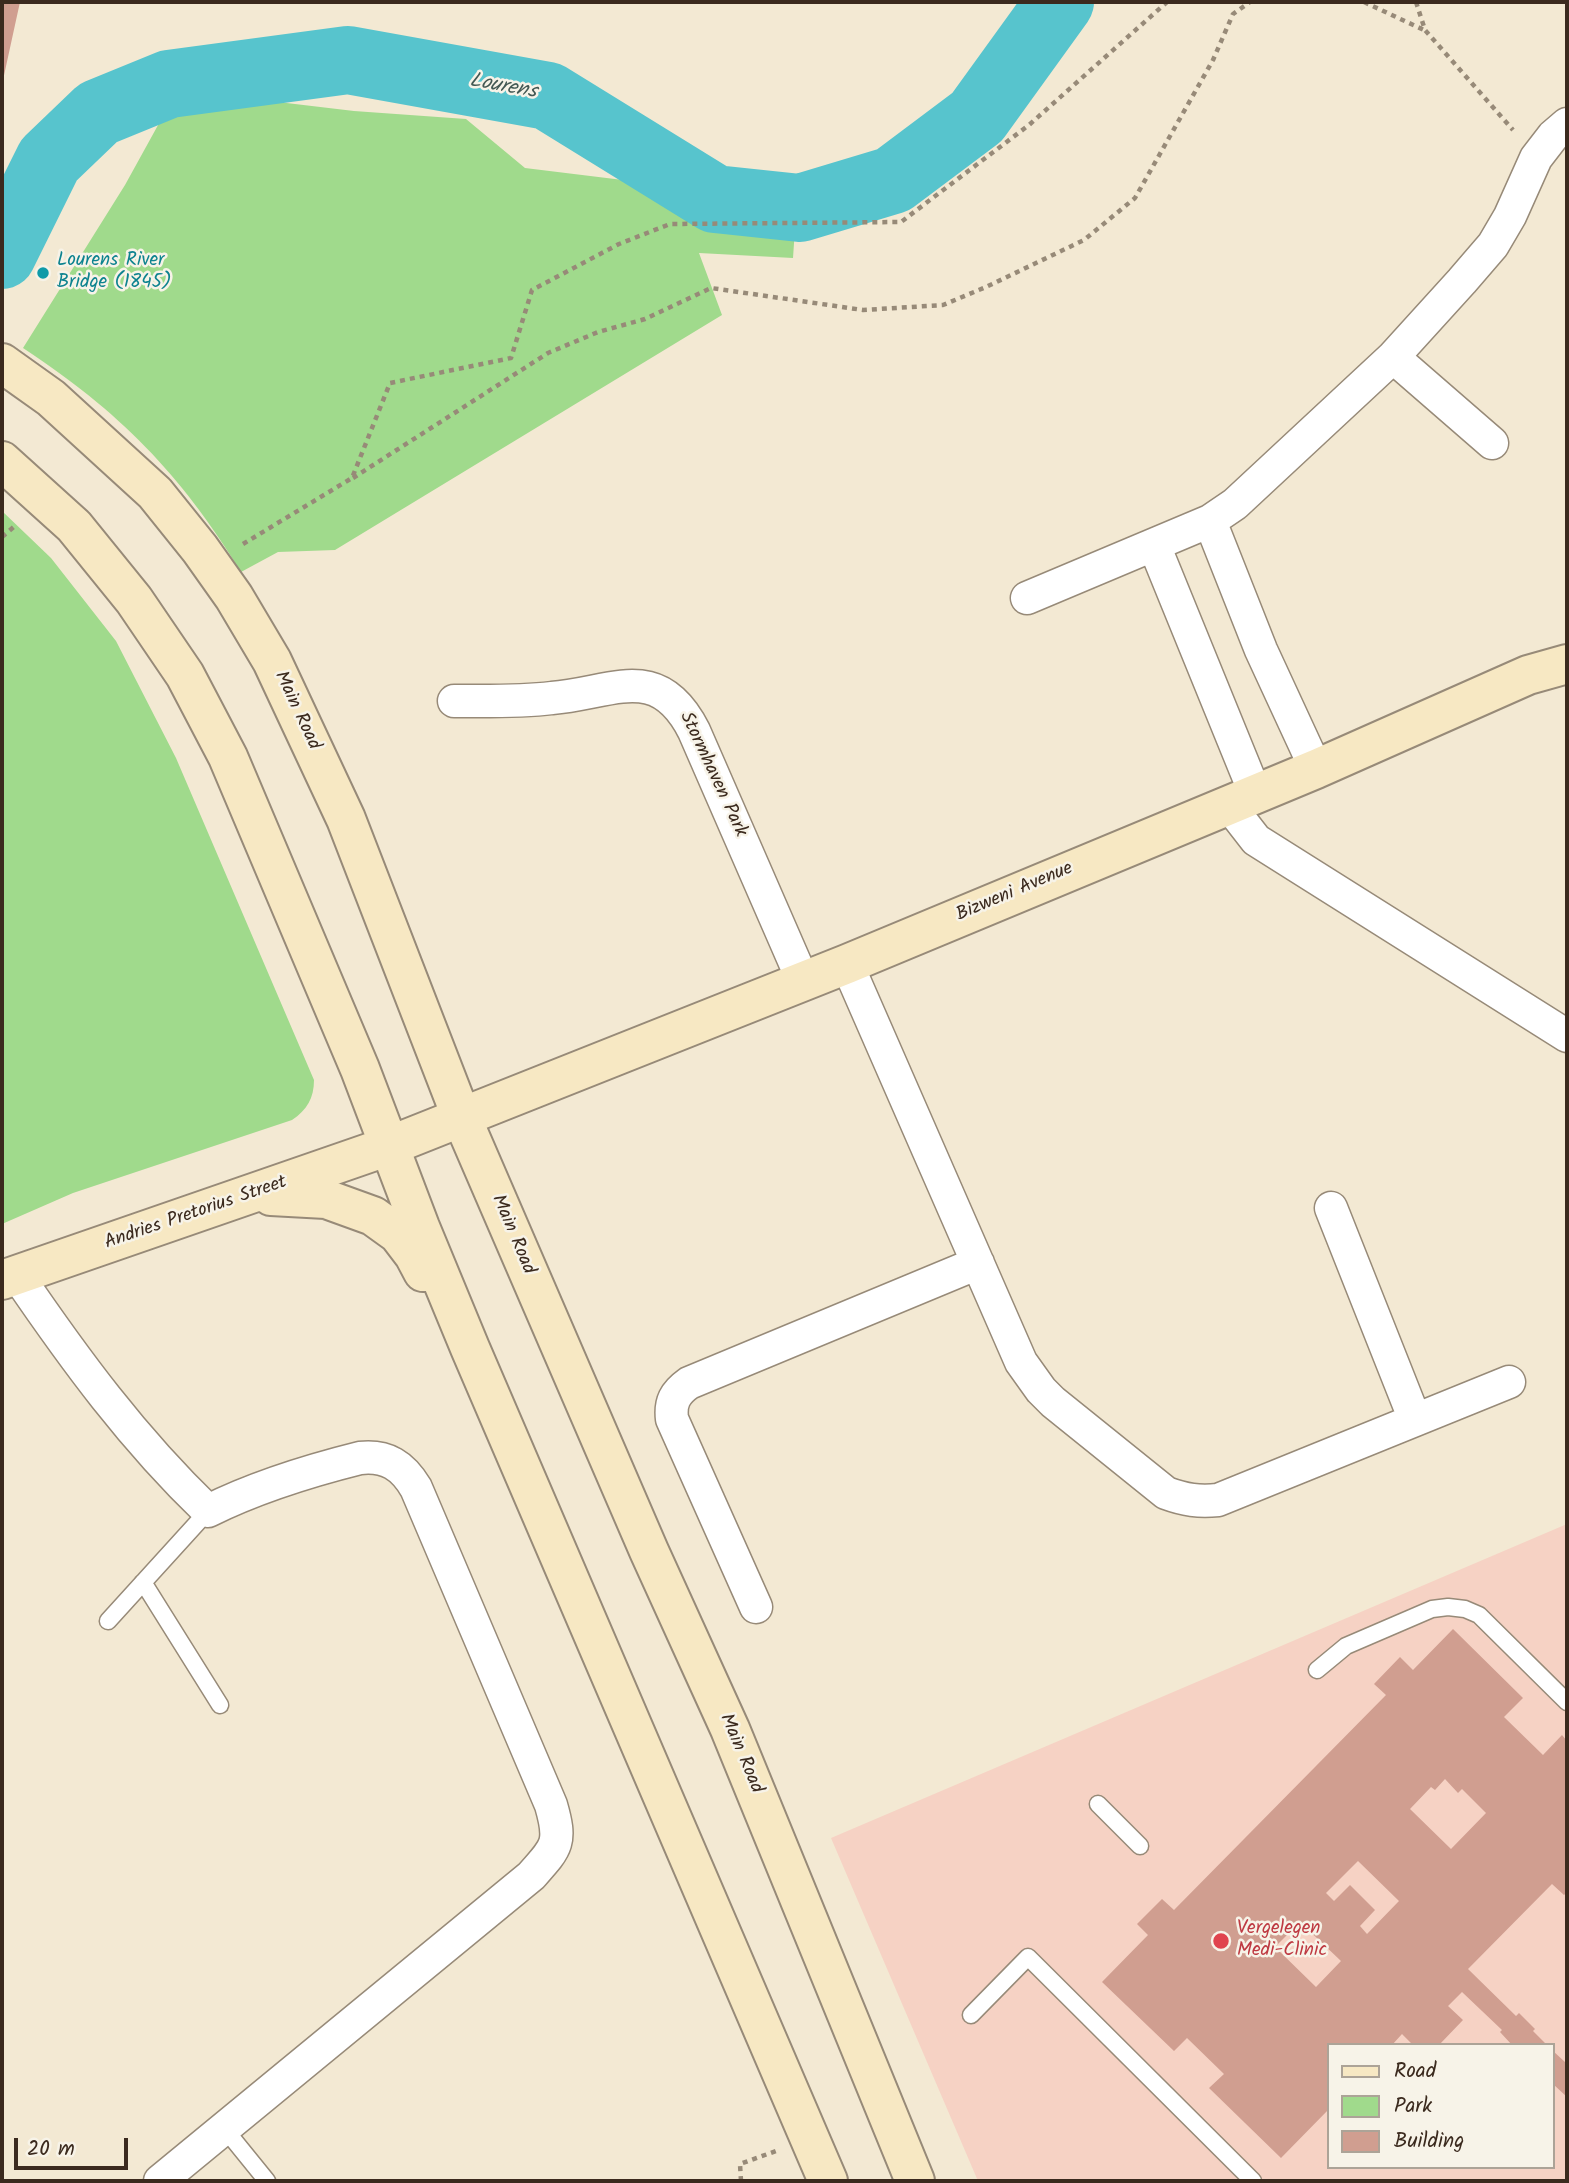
<!DOCTYPE html>
<html>
<head>
<meta charset="utf-8">
<style>
	body { margin:0 }
	#map { position:relative; width:1569px; height:2183px; overflow:hidden; background:#f3e9d3; font-family:Kalam,sans-serif }
	canvas { display:block }
	.frame { position:absolute; inset:0; border:4px solid #3b2a1e; pointer-events:none }
	.legend { position:absolute; left:1327px; top:2043px; width:228px; height:126px; box-sizing:border-box; background:#f7f3e8; border:2px solid #aca397; margin:0; padding:9px 12px; list-style:none; font-size:21px; color:#3b2a1e }
	.legend li { display:flex; align-items:center; gap:14px; height:35px }
	.legend b { width:35px; border:2px solid #aca397 }
	.scale { position:absolute; left:14px; top:2138px; width:114px; height:32px; box-sizing:border-box; border:4px solid #3b2a1e; border-top:0; padding-left:9px; font-size:21px; line-height:24px; white-space:nowrap; color:#3b2a1e; -webkit-text-stroke:5px #f7f3e8; paint-order:stroke }
</style>
</head>
<body>
<div id="map">
<canvas width="1569" height="2183"></canvas>
<div class="frame"></div>
<ul class="legend">
<li><b style="height:9px;background:#f7e8c3"></b>Road</li>
<li><b style="height:19px;background:#a0da8c"></b>Park</li>
<li><b style="height:19px;background:#d09e90"></b>Building</li>
</ul>
<div class="scale">20 m</div>
</div>
<script>
const ctx = document.querySelector('canvas').getContext('2d');
ctx.lineJoin = 'round';
function fill(path, color) { ctx.fillStyle = color; ctx.fill(path, 'evenodd'); }
function trace(path, color, width, dash) { ctx.strokeStyle = color; ctx.lineWidth = width; ctx.lineCap = dash ? 'butt' : 'round'; ctx.setLineDash(dash || []); ctx.stroke(path); }
function drawText(font, color, halo, rows, align = 'center') {
  ctx.font = font + ' Kalam,sans-serif'; ctx.lineWidth = 5; ctx.setLineDash([]); ctx.textBaseline = 'middle'; ctx.strokeStyle = halo; ctx.fillStyle = color; for (const [text, x, y, turn = 0] of rows) {
    ctx.save(); ctx.translate(x, y); ctx.rotate((+turn || 0) * Math.PI / 180); ctx.textAlign = isNaN(turn) ? turn : align; if (halo) ctx.strokeText(text, 0, 0); ctx.fillText(text, 0, 0); ctx.restore();
  }
}
fill(new Path2D(`
	M1567 1524V2181H978L831 1838ZM1329 2045H1553V2167H1329Z`), '#f6d2c4');
fill(new Path2D(`
	M219 95 354 111 466 119 525 168 631 181 708 211 796 214 793 258 699 253 722 315 335 550 278 552 241 572C180 473 120 412 23 348L125 185 168 107Z
	M2 511 51 558 116 641 176 758 314 1080C314 1098 307 1110 292 1120L73 1193 2 1224Z`), '#a0da8c');
trace(new Path2D(`
	M2 255 49 160 98 113 169 84 348 60 548 96 715 199 800 208 893 180 977 117 1060 2`), '#57c4cd', 68);
fill(new Path2D(`
	M2 2H20L3 80H2Z
	M1453 1629 1523 1698 1504 1717 1543 1755 1562 1735 1567 1741V1892L1564 1895 1552 1884 1468 1969 1516 2016 1519 2013 1535 2029 1533 2031 1547 2045H1512L1500 2032 1502 2030 1462 1992 1448 2006 1463 2020 1439 2045H1413L1402 2034 1392 2045H1329V2109L1281 2158 1209 2088 1224 2074 1187 2038 1174 2051 1102 1982 1148 1935 1137 1924 1162 1899 1174 1910 1386 1695 1374 1684 1400 1657 1413 1670ZM1445 1779 1458 1793 1462 1789 1486 1813 1451 1849 1410 1809 1431 1787 1435 1790ZM1358 1861 1399 1901 1367 1934 1360 1926 1375 1910 1350 1885 1334 1901 1326 1893ZM1300 1922 1341 1961 1316 1987 1275 1947Z
	M1553 2051 1565 2062 1567 2060V2097L1553 2084Z`), '#d09e90');
const lane = new Path2D(`
	M143 1582 220 1705
	M108 1621 208 1511
	M1317 1670 1346 1646 1432 1609 1448 1607 1465 1609 1479 1615 1567 1702
	M1098 1804 1140 1846
	M971 2015 1028 1957 1253 2181
	M224 2128 267 2181`);
const street = new Path2D(`
	M1393 357 1492 443
	M1210 521 1261 650 1316 769
	M1154 545 1255 793
	M1027 598 1210 521 1235 504 1393 357 1462 281 1493 245 1510 216 1536 158 1553 136 1567 124
	M454 701C486 701 519 702 552 698 613 693 658 660 694 731L803 981
	M1228 804 1256 840 1567 1036
	M847 964 1021 1362 1041 1390 1053 1402 1166 1493C1185 1500 1199 1502 1218 1500L1509 1382
	M1331 1208 1415 1420
	M17 1275C75 1360 133 1439 208 1511 256 1487 308 1471 360 1458 387 1455 403 1466 416 1488L551 1805C562 1843 557 1847 531 1876L160 2181
	M756 1607 672 1419C670 1402 675 1393 689 1383L978 1263`);
const secondary = new Path2D(`
	M2 363 51 398 155 493 200 549 234 597 272 661 346 819 461 1116 649 1551 730 1729 915 2181
	M2 461 74 526 134 600 185 675 228 757 360 1069 420 1227 470 1348 828 2181
	M271 1196 326 1199 373 1216 398 1234 414 1255 423 1272
	M2 1280 389 1146 847 964 1316 769 1528 675 1567 664`);
trace(lane, '#978a78', 19);
trace(street, '#978a78', 35);
trace(secondary, '#978a78', 42);
trace(new Path2D(`
	M1364 2 1424 30
	M1416 2 1425 30 1513 130
	M353 478 548 353 598 332 645 319 711 288 863 310 943 305 986 287 1084 240 1135 198 1213 60 1233 14 1250 2
	M2 537 17 524
	M243 544 352 478 390 383 511 358 532 290 619 244 670 224 901 222 1029 125 1167 2
	M741 2181 740 2164 776 2151`), '#978a78', 4.5, [5, 5]);
trace(lane, '#fff', 16);
trace(street, '#fff', 32);
trace(secondary, '#f7e8c3', 38);
for (const [x, y, r, color] of [
	[43,273,7,"#0f9aa8"],
	[1221,1941,9,"#e0444e"]
]) { const dot = new Path2D(); dot.arc(x, y, r, 0, 2 * Math.PI); ctx.fillStyle = color; ctx.fill(dot); trace(dot, '#f7f3e8', 2.5); }
drawText('19px', '#0d838f', '#f7f3e8', [
	["Lourens River",57,262],
	["Bridge (1845)",57,284]
], 'left');
drawText('19px', '#3b2a1e', '#f7f3e8', [
	["Main Road",296,711,65],
	["Stormhaven Park",712,775,65],
	["Bizweni Avenue",1015,893,-23],
	["Andries Pretorius Street",196,1214,-19],
	["Main Road",512,1235,67],
	["Main Road",740,1754,67]
]);
drawText('19px', '#be3a42', '#f7f3e8', [
	["Vergelegen",1237,1930],
	["Medi-Clinic",1237,1952]
], 'left');
drawText('italic 21px', '#435853', '#f7f3e8', [
	["Lourens",503,88,10]
]);
</script>
</body>
</html>
